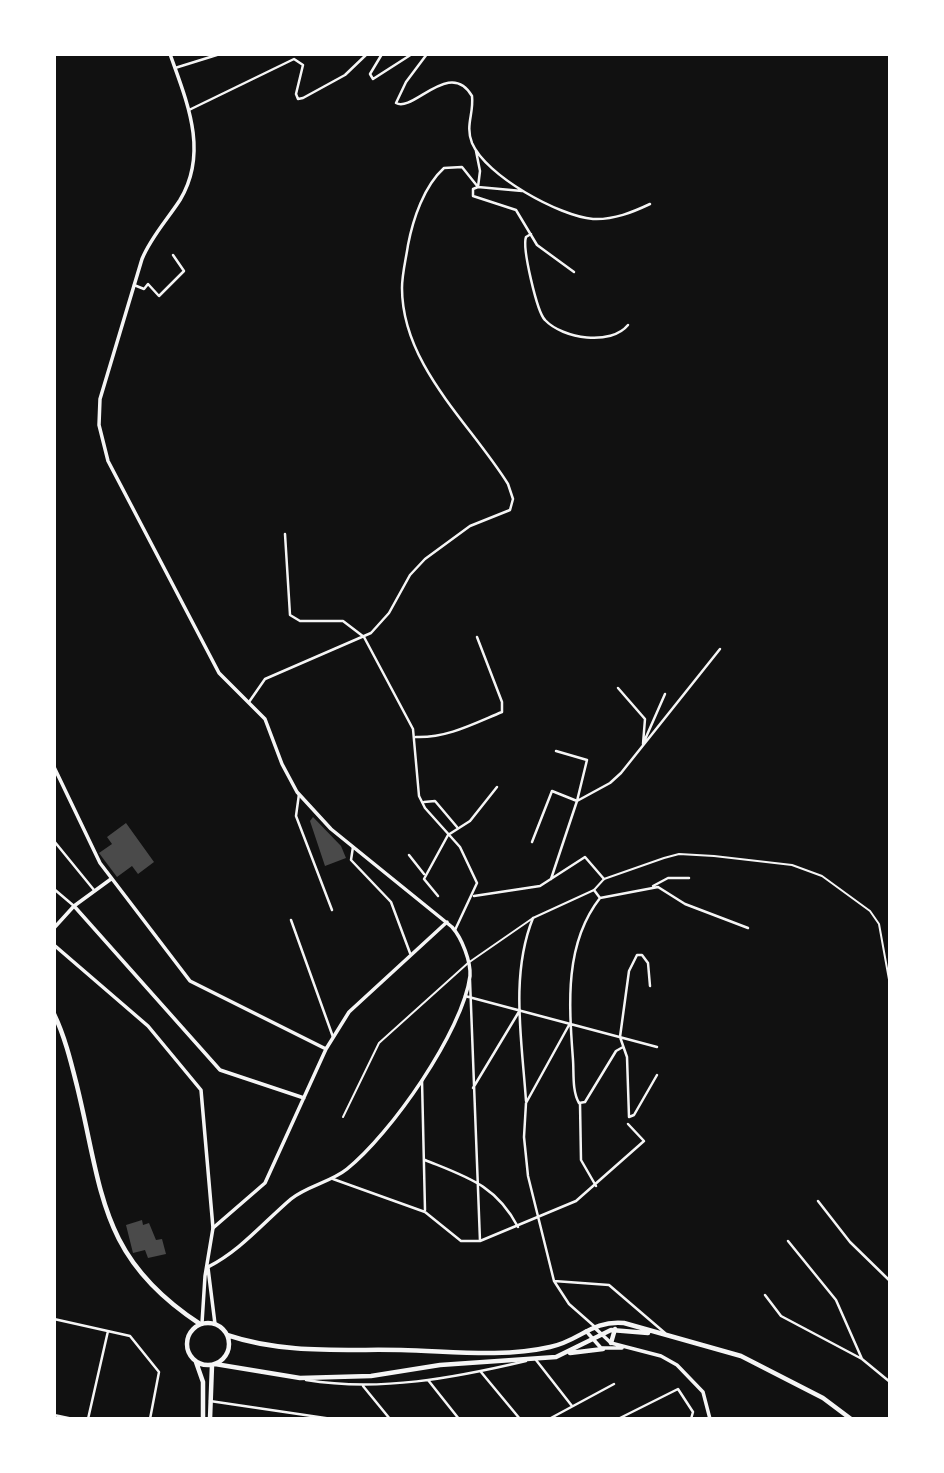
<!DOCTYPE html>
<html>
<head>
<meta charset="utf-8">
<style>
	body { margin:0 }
	#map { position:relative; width:944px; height:1473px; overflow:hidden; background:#111; font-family:Figtree,sans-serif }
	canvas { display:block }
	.frame { position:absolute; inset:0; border:56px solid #fff; pointer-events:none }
</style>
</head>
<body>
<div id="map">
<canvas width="944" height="1473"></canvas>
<div class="frame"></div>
</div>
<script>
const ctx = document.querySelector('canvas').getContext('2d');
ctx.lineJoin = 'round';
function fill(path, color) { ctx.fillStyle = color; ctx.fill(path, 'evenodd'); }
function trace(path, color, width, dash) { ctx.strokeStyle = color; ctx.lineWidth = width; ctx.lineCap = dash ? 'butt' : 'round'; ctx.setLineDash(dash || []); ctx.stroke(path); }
fill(new Path2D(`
	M313 817 341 846 346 858 325 866 310 821Z
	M126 823 154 862 138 874 132 866 117 877 99 853 112 844 107 837Z
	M142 1220 143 1225 149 1223 156 1240 162 1239 166 1254 148 1258 145 1250 133 1253 126 1225Z`), '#4a4a4a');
trace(new Path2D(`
	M343 1117 379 1043 468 963 533 918 594 890 604 879 664 858 679 854 714 856 792 865 822 876 870 911 879 924 890 985`), '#f5f5f5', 2);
trace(new Path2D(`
	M382 54 370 74 373 79 412 54
	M427 54 406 82 396 103C413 113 450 58 472 96 474 114 465 125 472 143 486 176 559 216 593 219 614 220 633 212 650 204
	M175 68 220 54
	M189 110 294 59 303 65 296 94 298 99 303 98 345 75 367 54
	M476 151 480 171 478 187 473 189V196L516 210 537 245 574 272
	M531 234 526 237C522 248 537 312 545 320 563 339 611 346 628 325
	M134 285 144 289 148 284 159 296 184 271 173 255
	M285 534 290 615 300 621H343L364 637 413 729 419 796 425 808 460 847 477 883 455 930
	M618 688 645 719 643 744 665 694
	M249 702 265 679 371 633 389 613 410 575 425 559 470 526 510 510 513 499 508 484C470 423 402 365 402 288 402 274 406 259 408 245 413 219 424 186 444 168L462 167 478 187 522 191
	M416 737C447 738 473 724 502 712V702L477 637
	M299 794 296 816 332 910
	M424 802 435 801 457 827
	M54 841 94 890
	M532 842 552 791 577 801 610 783 621 773 720 649
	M353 847 351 860 391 902 410 953
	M409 855 424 874
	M551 879 577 801 587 760 556 751
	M653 886 668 878H689
	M54 889 74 906
	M594 890 600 898
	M438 896 424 879 448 835 470 821 497 787
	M474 896 540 886 585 857 604 879
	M291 920 333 1037
	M470 980 480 1241
	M650 986 648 963 642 955H637L629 971 620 1037 627 1057 629 1117 634 1115 657 1075
	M465 996 657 1047
	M569 1025 526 1103 524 1137 528 1176 554 1281 569 1304 594 1326
	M623 1047 616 1051 585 1102 579 1103C572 1091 574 1073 573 1060 569 1005 564 944 600 898L658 887 685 904 748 928
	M422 1080 425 1210
	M473 1088 520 1010
	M526 1101C522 1041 510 975 533 918
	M580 1103 581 1160 596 1186
	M425 1160C467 1177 496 1185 518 1227
	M333 1179 425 1212 461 1241H480L576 1201 644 1141 628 1124
	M818 1201 850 1242 890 1281
	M788 1241 836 1300 862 1359
	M554 1281 609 1285 665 1333
	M765 1295 781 1316 862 1359 890 1382
	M54 1319 130 1336 159 1372 150 1419
	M536 1360 572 1406
	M481 1372 520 1419
	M306 1380C380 1392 454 1378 526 1361
	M428 1380 459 1419
	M363 1386 390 1419
	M210 1401 332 1419
	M54 1415 73 1419
	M88 1419 108 1331
	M549 1419 614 1384
	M618 1419 678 1389 693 1412 691 1419`), '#f5f5f5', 2.5);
trace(new Path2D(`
	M54 945 148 1026 201 1090 213 1228`), '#f5f5f5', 3.5);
trace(new Path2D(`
	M170 54C187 102 209 152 180 200 167 220 151 237 142 259L100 399 99 425 108 461 219 673 265 719 282 764 297 792 331 829 452 927C462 938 471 962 470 976 463 1031 390 1135 347 1169 331 1182 307 1186 291 1199 264 1222 240 1251 208 1267
	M54 767 100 863 190 981 326 1049
	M74 906 220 1070 304 1098
	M54 928 74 906 111 879
	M208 1268 215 1324
	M202 1323 205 1276 213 1228 265 1183 326 1049 349 1012 447 922
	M595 1328 611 1343 661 1356 677 1365 703 1392 710 1419
	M586 1331 601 1348H622`), '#f5f5f5', 3.5);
trace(new Path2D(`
	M187 1344a21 21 0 1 1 42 0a21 21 0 1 1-42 0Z
	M227 1335C283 1354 342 1349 401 1350 450 1351 502 1358 550 1347 580 1341 591 1320 624 1323L741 1356 823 1398 851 1419
	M611 1343 615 1329
	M570 1353 603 1349
	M196 1362 203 1382V1419
	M215 1364 300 1378 371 1376 440 1365 556 1357 611 1330 648 1333
	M210 1419 212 1365`), '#f5f5f5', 4.5);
trace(new Path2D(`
	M54 1014C65 1037 71 1062 77 1086 103 1192 99 1258 200 1324`), '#f5f5f5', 4.5);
</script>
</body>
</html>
